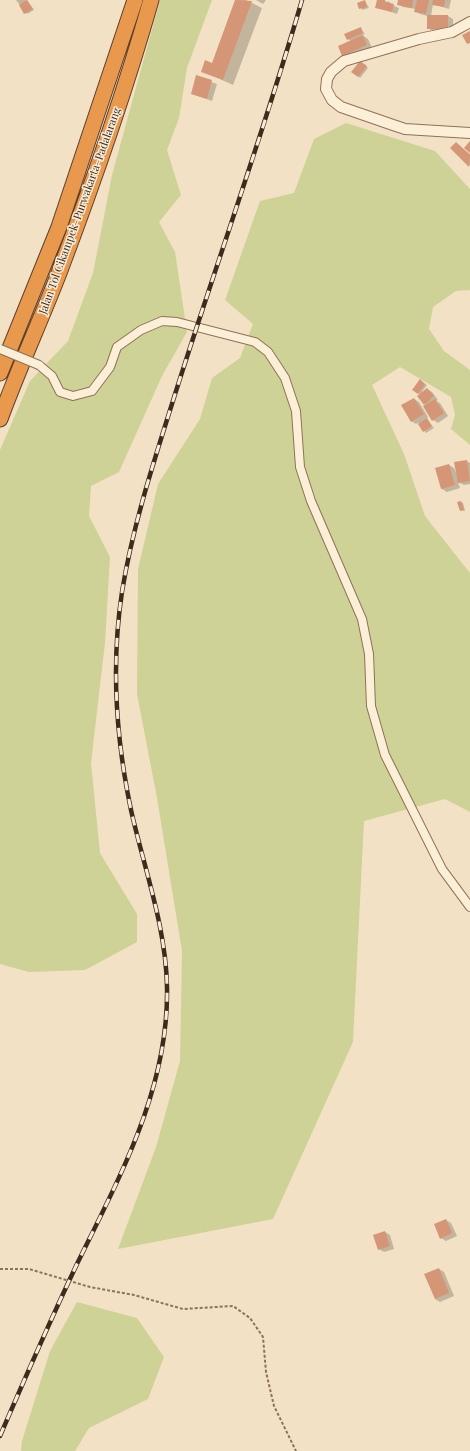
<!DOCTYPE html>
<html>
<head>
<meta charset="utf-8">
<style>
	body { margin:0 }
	canvas { display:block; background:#f2e1c4 }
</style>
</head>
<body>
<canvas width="470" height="1451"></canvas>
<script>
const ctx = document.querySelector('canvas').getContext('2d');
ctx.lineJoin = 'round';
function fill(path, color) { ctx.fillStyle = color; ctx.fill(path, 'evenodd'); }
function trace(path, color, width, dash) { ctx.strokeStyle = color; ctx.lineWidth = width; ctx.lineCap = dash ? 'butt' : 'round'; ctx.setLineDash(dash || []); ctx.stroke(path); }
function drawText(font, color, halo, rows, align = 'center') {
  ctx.font = font + ' "Playfair Display",serif'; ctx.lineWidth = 3; ctx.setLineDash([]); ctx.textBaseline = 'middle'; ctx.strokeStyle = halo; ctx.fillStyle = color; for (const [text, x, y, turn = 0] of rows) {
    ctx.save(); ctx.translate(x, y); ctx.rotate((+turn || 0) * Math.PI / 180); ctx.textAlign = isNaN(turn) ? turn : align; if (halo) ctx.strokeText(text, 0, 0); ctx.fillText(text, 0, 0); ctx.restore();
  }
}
fill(new Path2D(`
	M160 0H212L187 68 179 118 167 150 181 195 159 222 175 252 187 332 162 376 119 472 91 486 89 516 110 557 105 643 91 763 100 853 137 914V942L85 970 29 972 0 964V450L30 381 68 341 93 273 112 175Z
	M346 123 435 151 470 189V290L456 291 433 307 429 329 444 351 470 370V445L451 429 455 415 451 397 400 367 372 385 404 454 425 516 470 573V812L445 799 364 821 353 1042 273 1219 118 1249 156 1147 180 1061 182 951 157 798 137 694 138 569 158 484 200 419 212 378 240 358 253 324 225 300 260 201 294 193 314 139Z
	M77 1302 137 1318 164 1357 148 1399 89 1428 75 1451H21L22 1441 50 1351Z`), '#cfd297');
fill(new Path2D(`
	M16 0H27L34 10 27 14Z
	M236 0H246L262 8 233 85 202 71 213 64Z
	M256 0H266L263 4Z
	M378 0 390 2V4L399 8 397 14 376 7Z
	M399 0H451L449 9 433 4 431 16H448L453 19V31H433L428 28V16L420 14 415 11 416 9 403 7 398 4Z
	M365 1 369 8 362 10 359 3Z
	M360 28 365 34 362 35 368 39 372 48 348 58 343 55 351 41 348 39Z
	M363 64 368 68 360 78 358 76Z
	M197 77 217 84 212 101 192 94Z
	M456 143 470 154V166L451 148Z
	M420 381 427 385 421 393 427 389 432 392 438 400 436 401 440 403 448 416 438 423 433 420 421 395 413 390Z
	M414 399 419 402 428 417 426 419 434 428 426 433 418 423 416 424 411 421Z
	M467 461 470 463V484L464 485 458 482 460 488 447 492 442 489 436 469 449 465 454 468 458 477Z
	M461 502 463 503 465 511 460 510Z
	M446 1220 451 1223 457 1236 446 1241 441 1238Z
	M385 1232 390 1235 394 1249 384 1252 379 1249Z
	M439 1269 444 1272 454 1296 440 1302 435 1299Z`), '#0003');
fill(new Path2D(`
	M27 0 33 9 24 14 19 5Z
	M235 0 252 1 223 80 201 72 205 60 212 63Z
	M365 0 367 7 359 9 357 3Z
	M377 0H385V2L394 4 392 12 375 8Z
	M398 0H413L412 8 397 5Z
	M417 0H429L426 14 414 12Z
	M433 0H445L444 7 432 5Z
	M427 15H448V29H427Z
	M361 27 363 33 347 40 344 34Z
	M470 31V43L467 44 462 35Z
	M363 35 367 45 342 56 338 46Z
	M360 61 367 66 358 77 351 72Z
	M196 75 212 80 207 99 191 94Z
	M470 141V153L464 148Z
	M456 142 470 155 469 167 450 148Z
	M420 379 425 384 418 394 412 390Z
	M427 388 434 396 424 405 417 396Z
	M414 398 424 414 411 422 401 405Z
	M435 399 444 413 432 421 423 406Z
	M427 418 432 426 423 432 418 424Z
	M467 460 470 481 458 483 454 462Z
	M449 464 455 485 441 489 435 468Z
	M461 501 464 510 460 511 457 502Z
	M446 1219 452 1233 440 1239 434 1224Z
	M385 1231 390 1246 378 1250 373 1235Z
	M439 1268 449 1293 435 1299 424 1274Z`), '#d49677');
const minor = new Path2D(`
	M39 365 52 376 60 392 73 396 92 391 110 367 117 347 141 330 162 321 177 322 255 342 268 352 285 378 296 411 300 467 311 501 362 619 369 654 371 706 385 755 442 869 470 907`);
const tertiary = new Path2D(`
	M470 22 452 32 419 39 344 61 331 72 327 79 326 89 332 100 341 107 393 125 405 129 470 133`);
const motorway = new Path2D(`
	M0 373 59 227 135 0
	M0 419C18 370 40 322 59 273 93 183 125 92 151 0`);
trace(minor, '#8f7158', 10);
trace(tertiary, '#8f7158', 12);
trace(motorway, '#5d3f2d', 17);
trace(new Path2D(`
	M0 1269H29L90 1287 134 1295 183 1309 233 1306 250 1318 263 1337 266 1372 274 1406 296 1451`), '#8f7158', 2, [3, 2]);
trace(minor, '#fcefd8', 8);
trace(tertiary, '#fcefd8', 10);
trace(motorway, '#e8994e', 15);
const rail = new Path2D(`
	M0 1436C25 1378 50 1321 77 1264 120 1176 169 1088 167 987 166 927 144 868 131 810 116 739 111 664 122 592 133 523 156 455 177 388 218 259 264 131 302 0`);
trace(rail, '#3e2b1e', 4.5);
trace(rail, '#f9ebd5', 3, [9]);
const minorBridge = new Path2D(`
	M0 349 39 365`);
trace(minorBridge, '#8f7158', 10, []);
trace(minorBridge, '#fcefd8', 8);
drawText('11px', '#3e2b1e', '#f9ebd5', [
	["Jalan Tol Cikampek–Purwakarta–Padalarang",80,211,-70]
]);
</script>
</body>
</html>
